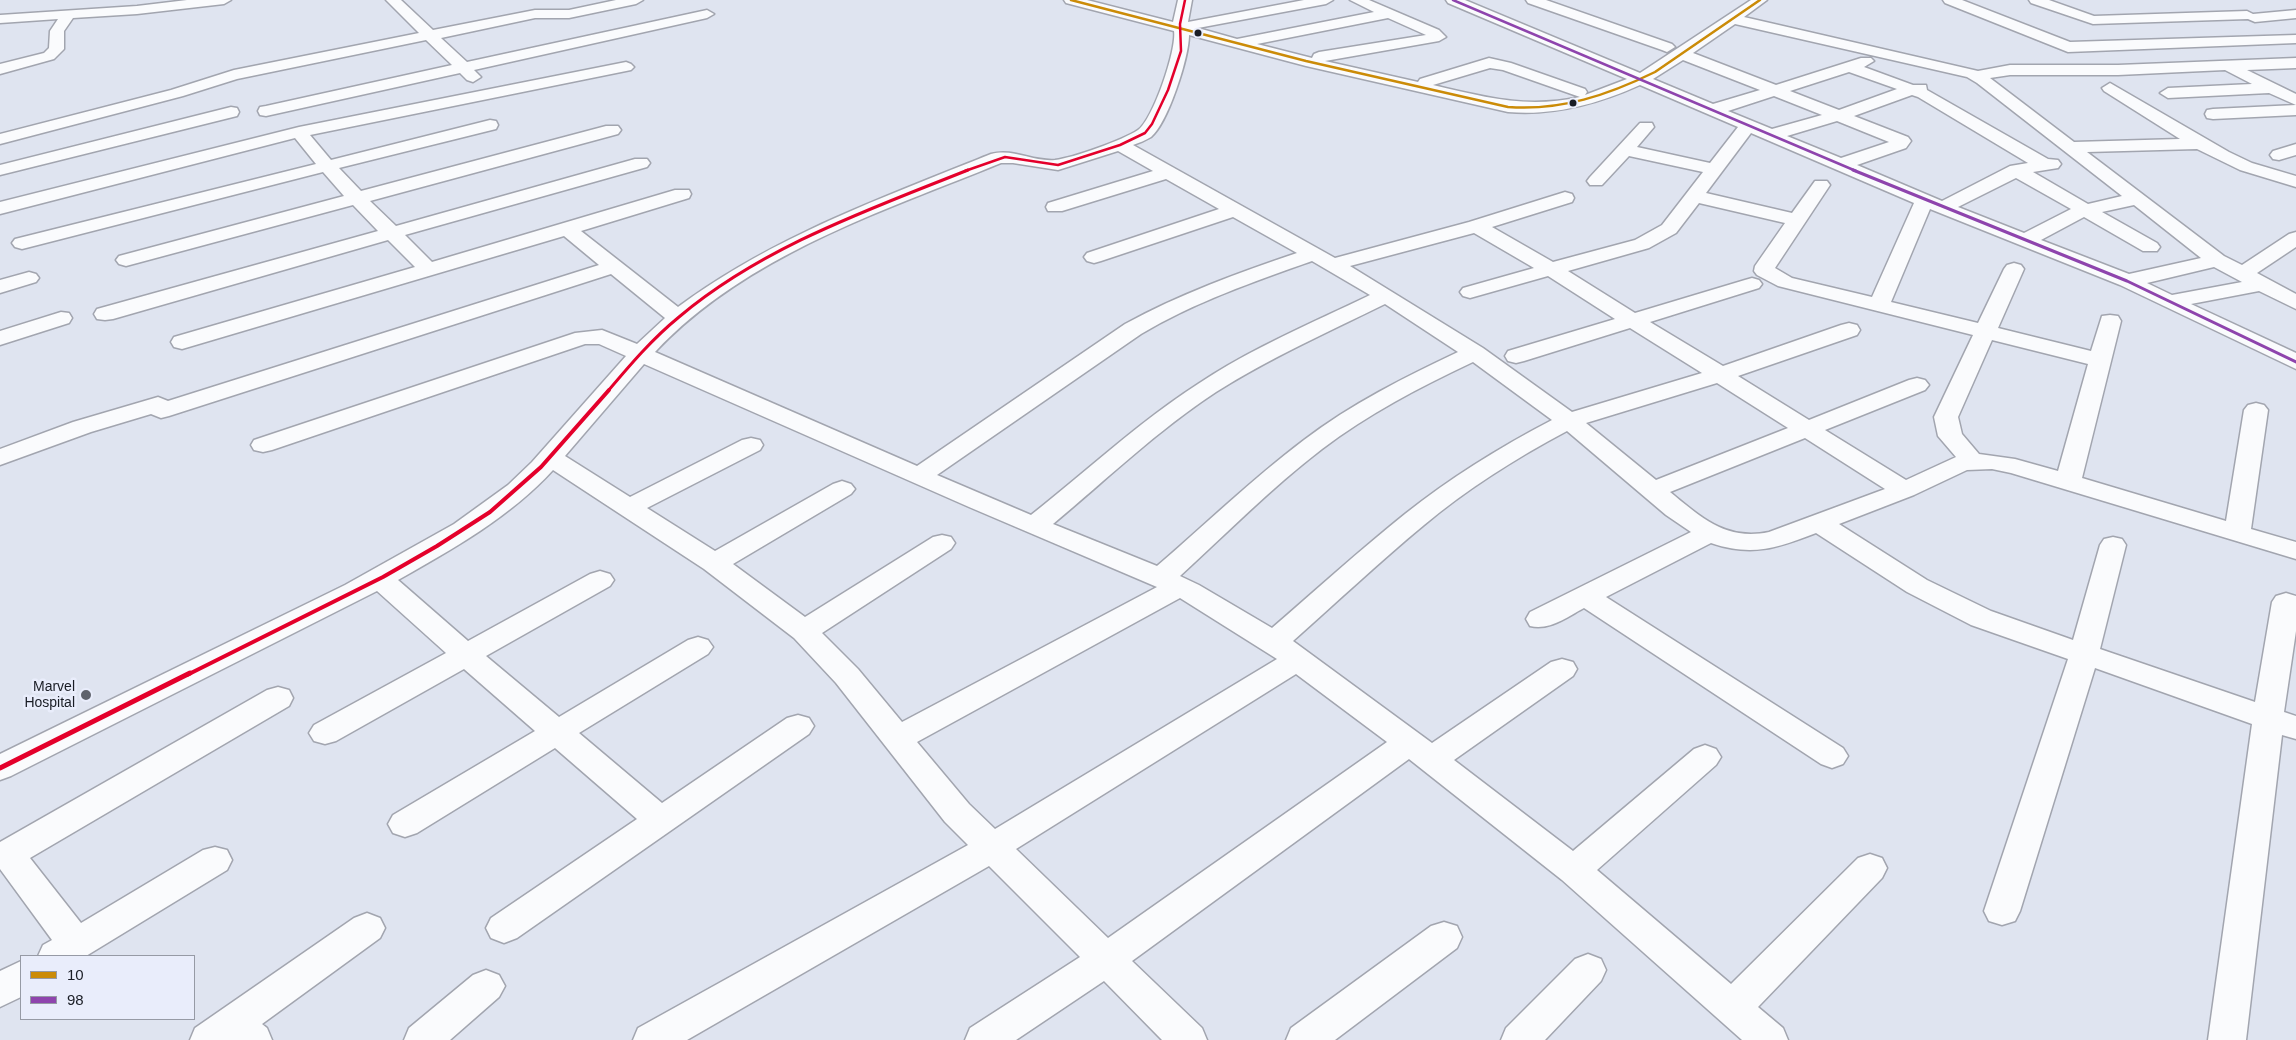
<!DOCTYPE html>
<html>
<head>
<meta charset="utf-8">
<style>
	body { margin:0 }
	#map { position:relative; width:2296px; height:1040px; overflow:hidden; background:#dfe4f0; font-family:Arial,sans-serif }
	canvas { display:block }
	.legend { position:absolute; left:20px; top:955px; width:175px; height:65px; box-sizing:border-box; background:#e9edfb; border:1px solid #969aa5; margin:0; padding:6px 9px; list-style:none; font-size:15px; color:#1a1d25 }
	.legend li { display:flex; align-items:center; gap:10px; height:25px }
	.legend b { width:25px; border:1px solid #969aa5 }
</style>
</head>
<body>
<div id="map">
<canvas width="2296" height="1040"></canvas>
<ul class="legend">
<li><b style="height:6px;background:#cb8b07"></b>10</li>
<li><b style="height:6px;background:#8e44ad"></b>98</li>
</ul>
</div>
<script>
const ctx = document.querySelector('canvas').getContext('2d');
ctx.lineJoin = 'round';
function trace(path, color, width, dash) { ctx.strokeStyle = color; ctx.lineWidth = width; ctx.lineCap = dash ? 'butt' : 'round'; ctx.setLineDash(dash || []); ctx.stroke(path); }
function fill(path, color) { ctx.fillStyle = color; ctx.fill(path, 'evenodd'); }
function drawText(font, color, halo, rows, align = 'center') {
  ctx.font = font + ' Arial,sans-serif'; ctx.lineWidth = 5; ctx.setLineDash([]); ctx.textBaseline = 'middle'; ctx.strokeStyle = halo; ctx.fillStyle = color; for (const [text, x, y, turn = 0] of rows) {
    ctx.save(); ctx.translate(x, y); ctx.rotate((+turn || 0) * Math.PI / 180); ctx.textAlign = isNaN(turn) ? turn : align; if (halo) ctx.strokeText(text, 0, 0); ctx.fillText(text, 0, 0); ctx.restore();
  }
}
const minor = new Path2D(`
	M187 0H231L224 4 137 14 73 18 64 31V49L54 59 0 74V64L44 53 49 48 50 31 58 19 0 23V15L137 6Z
	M386 0H401L433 30 535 10H569L616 0H643L636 4 569 18H535L441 38 467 62 707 10 714 14 707 18 474 70 481 77 473 82 467 80 460 73 266 116 260 115 258 111 260 107 266 106 452 65 426 40 237 79 183 96 0 144V134L171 90 234 70 419 33Z
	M1064 0H1087L1173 22 1178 0H1192L1188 22 1304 0H1333L1326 4 1198 28 1237 39 1374 12 1350 0H1369L1439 30 1446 37 1439 41 1325 61 1418 82 1420 79 1489 58 1511 63 1585 89 1587 92 1585 95 1627 79 1448 3 1446 0H1465L1640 73 1751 0H1767L1744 17 1978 71 2010 65H2118L2296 58V68L2247 70 2296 94V105L2269 93 2168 98 2160 93 2168 88 2252 84 2225 70 2118 75H2010L1990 78 2074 142 2180 139 2104 91 2102 88 2110 83 2229 152 2252 163 2296 176V187L2240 170 2197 149 2087 152 2224 256 2242 265 2289 234 2296 232V247L2257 273 2296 294V309L2259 291 2191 304 2296 353V369L2120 285 1930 209 1891 302 1978 323 2004 269 2007 265 2014 263 2021 265 2024 269 1998 328 2091 351 2102 316 2110 315 2118 316 2121 321 2082 478 2226 521 2244 410 2248 405 2256 403 2264 405 2268 410 2251 529 2296 542V559L2011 473 1992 469 1967 470 1914 495 1839 524 1927 580 1991 611 2073 640 2100 545 2104 539 2113 537 2122 539 2126 545 2100 649 2255 702 2272 602 2276 596 2286 593 2296 596V631L2284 712 2296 716V739L2282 735 2246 1040H2208L2252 724 2095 668 2020 911 2015 921 2002 925 1989 921 1984 911 2068 659 1971 625 1907 592 1816 533C1777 548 1752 557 1711 543L1606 597 1843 748 1848 756 1843 764 1832 768 1821 764 1584 608C1567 617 1549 631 1530 626L1526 619 1530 612 1691 532 1666 515 1567 431C1518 457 1467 489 1424 525 1379 562 1336 603 1293 641L1432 743 1551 662 1562 659 1573 662 1577 669 1573 676 1454 760 1573 851 1694 749 1705 745 1716 749 1721 757 1716 765 1597 870 1731 984 1858 858 1870 854 1882 858 1887 868 1882 878 1758 1007 1783 1028 1788 1040H1742L1562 880 1409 759 1132 961 1202 1028 1207 1040H1162L1104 981 1016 1040H965L970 1028 1080 957 989 866 687 1040H633L638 1028 968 845 945 822 836 683 794 638 704 569 553 470C510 517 453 549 398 580L468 641 590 574 600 571 610 574 614 580 610 586 486 656 559 717 688 640 698 637 708 640 713 647 708 654 579 733 662 803 787 718 798 715 809 718 814 726 809 734 517 938 504 943 491 938 486 928 491 918 637 819 555 748 417 833 405 837 393 833 388 824 393 815 535 731 464 669 336 741 325 744 314 741 309 733 314 725 446 653 377 591 11 776 0 780V754L345 585 454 524 508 485 532 462 626 356 599 344H585L272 450 263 452 254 450 251 445 254 440 575 333 602 330 637 344 665 318 611 274 169 416 161 418 151 414 91 432 0 465V449L73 422 158 397 168 401 599 265 564 236 182 349 174 347 171 342 174 337 415 267 388 240 113 319 105 320 97 319 94 314 97 309 378 231 353 205 126 266 119 264 116 260 119 256 344 196 323 172 22 249 15 247 12 243 15 239 316 164 295 138 0 214V202L299 127 626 62 631 64 634 67 631 70 310 135 331 160 490 120 496 121 498 125 496 129 339 168 361 191 606 126H618L621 130 618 134 370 201 396 226 635 159H647L650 163 647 167 405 235 432 262 675 190H689L691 194 689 198 581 231 678 307C772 237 882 198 991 154 1014 148 1032 162 1055 160 1073 158 1123 140 1138 130 1153 120 1177 49 1174 31L1066 3ZM1388 18 1426 35 1319 52 1314 54 1312 58 1257 44ZM1735 24 1967 77 1977 83 2122 196 2088 204 2033 172 2058 168 2061 164 2058 160 2048 159 1927 90 1926 85H1913L1864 67 1874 61 1871 58H1861L1776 85 1693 53ZM1189 35 1306 66 1508 112C1555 116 1598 104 1640 85L1738 127 1710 163 1637 147 1654 127 1652 123H1640L1590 177 1587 181 1590 185H1602L1629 156 1703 172 1662 225 1635 240 1553 262 1492 227 1572 202 1574 198 1572 194 1565 192 1469 222 1335 258 1133 145C1139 143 1146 140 1151 137 1168 123 1189 57 1189 35ZM1683 60 1760 90 1713 104 1653 79ZM1490 68 1503 70 1580 97C1526 109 1485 97 1433 85ZM1849 72 1897 89 1839 110 1790 91ZM1912 95 1918 97 2028 163 2010 166 1942 201 1857 165 1906 148 1911 141 1908 137 1854 116ZM1774 96 1822 115 1772 129 1728 111ZM1837 121 1889 142 1841 158 1787 136ZM1751 133 1914 203 1872 297 1792 278 1775 268 1830 185 1827 181H1815L1792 213 1706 193ZM1118 151 1153 171 1048 203 1046 207 1048 211H1062L1166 179 1219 209 1087 253 1084 257 1087 261 1094 263 1101 261 1233 217 1297 253C1238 273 1180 294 1125 324L917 466 655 352C746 255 881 212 1001 163H1013L1058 170ZM2016 178 2071 209 2024 233 1958 207ZM1699 203 1785 223 1755 266 1754 271 1757 275 1778 286 1973 335 1934 417 1938 436 1956 457 1906 480 1825 430 1925 390 1929 385 1925 380 1917 378 1909 380 1809 420 1738 376 1857 335 1860 330 1857 325 1849 323 1841 325 1723 366 1650 322 1759 288 1762 284 1759 280 1752 278 1745 280 1635 313 1568 271 1649 248 1676 233ZM2134 205 2201 258 2129 274 2041 240 2084 217 2143 251H2157L2160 247 2157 243 2102 212ZM1474 233 1534 268 1463 288 1460 292 1463 296 1470 298 1548 276 1615 319 1508 351 1505 356 1508 361 1516 363 1524 361 1630 328 1702 373 1572 412 1483 348 1350 266ZM1312 261 1370 295C1312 323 1252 348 1198 384 1139 422 1087 471 1031 515L937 475 1141 334C1195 302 1253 282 1312 261ZM2214 267 2242 282 2172 295 2147 283ZM1385 304 1458 352C1405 377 1351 404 1304 440 1252 479 1206 524 1157 566L1053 524C1107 479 1158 430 1216 392 1270 358 1328 332 1385 304ZM1992 340 2088 364 2058 471 2015 459 1979 454 1962 434 1958 417ZM1473 362 1552 420C1502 446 1450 478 1405 514 1360 550 1316 590 1272 628L1199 585 1180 576C1227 533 1271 488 1322 449 1368 414 1420 387 1473 362ZM644 364 969 507 1157 587 902 722 858 669 822 633 951 549 955 543 951 537 942 535 933 537 805 617 733 564 851 494 855 489 851 484 842 481 833 484 715 551 647 508 760 450 763 445 760 440 751 438 742 440 630 497 565 456ZM1717 383 1788 428 1656 480 1586 423ZM1805 438 1885 489 1769 532C1726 541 1702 518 1670 492ZM1180 598 1277 659 995 829 969 804 917 742ZM1296 674 1387 742 1108 938 1016 849Z
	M1526 0H1546L1672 44 1675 47 1667 52 1662 50 1528 3Z
	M1943 0H1962L2070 42 2296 35V43L2068 52 1945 3Z
	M2029 0H2049L2094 16 2247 11 2253 14 2296 10V18L2255 22 2248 19 2093 24 2031 3Z
	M2296 105V115L2213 119 2207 118 2205 114 2207 110 2213 109Z
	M231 107 237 108 239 112 237 116 0 175V165Z
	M2296 144V155L2279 160 2273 159 2270 155 2273 151Z
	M29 272 36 274 39 278 36 282 0 293V280Z
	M61 312 69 313 72 318 69 323 0 345V331Z
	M278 687 289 690 293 698 289 706 30 858 81 923 203 850 215 847 227 850 232 860 227 870 86 956H38L43 945 52 940 0 869V842L267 690Z
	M367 913 380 918 385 928 380 938 262 1024 267 1028 272 1040H190L195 1028 354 918Z
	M1444 922 1457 926 1462 937 1457 948 1335 1040H1286L1291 1028 1431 926Z
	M1588 954 1601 959 1606 970 1601 981 1545 1040H1501L1506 1028 1575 959Z
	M21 961V997L0 1007V971Z
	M486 970 499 975 505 986 499 997 450 1040H404L409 1028 473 975Z`);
trace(minor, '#a2a5af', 3);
fill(minor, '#fafbfd');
trace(new Path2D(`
	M1071 0 1306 61 1508 107C1561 111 1608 95 1655 72L1760 0`), '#cb8b07', 2.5);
trace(new Path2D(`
	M1453 0 1856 171`), '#8e44ad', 2.5);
trace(new Path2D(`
	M1853 170 2127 281 2296 362`), '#8e44ad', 3);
trace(new Path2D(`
	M965 171 1005 157 1058 165 1120 145 1145 133 1152 124 1168 90 1181 51 1180 24 1185 0`), '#e4002b', 2.5);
trace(new Path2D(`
	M608 391C630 365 652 339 679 317 762 247 868 210 968 170`), '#e4002b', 3);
trace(new Path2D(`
	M187 675 383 577 437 546 490 512 541 467 609 390`), '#e4002b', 4);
trace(new Path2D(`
	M0 768 190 673`), '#e4002b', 5);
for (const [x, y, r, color] of [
	[1198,33,4.5,"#1a1d25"],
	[1573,103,4.5,"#1a1d25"],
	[86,695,6,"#5f636c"]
]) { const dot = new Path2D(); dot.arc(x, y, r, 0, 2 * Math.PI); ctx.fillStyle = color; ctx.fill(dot); trace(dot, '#e9edfb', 2); }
drawText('14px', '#1a1d25', '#e9edfb', [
	["Marvel",75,687],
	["Hospital",75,703]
], 'right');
</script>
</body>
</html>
